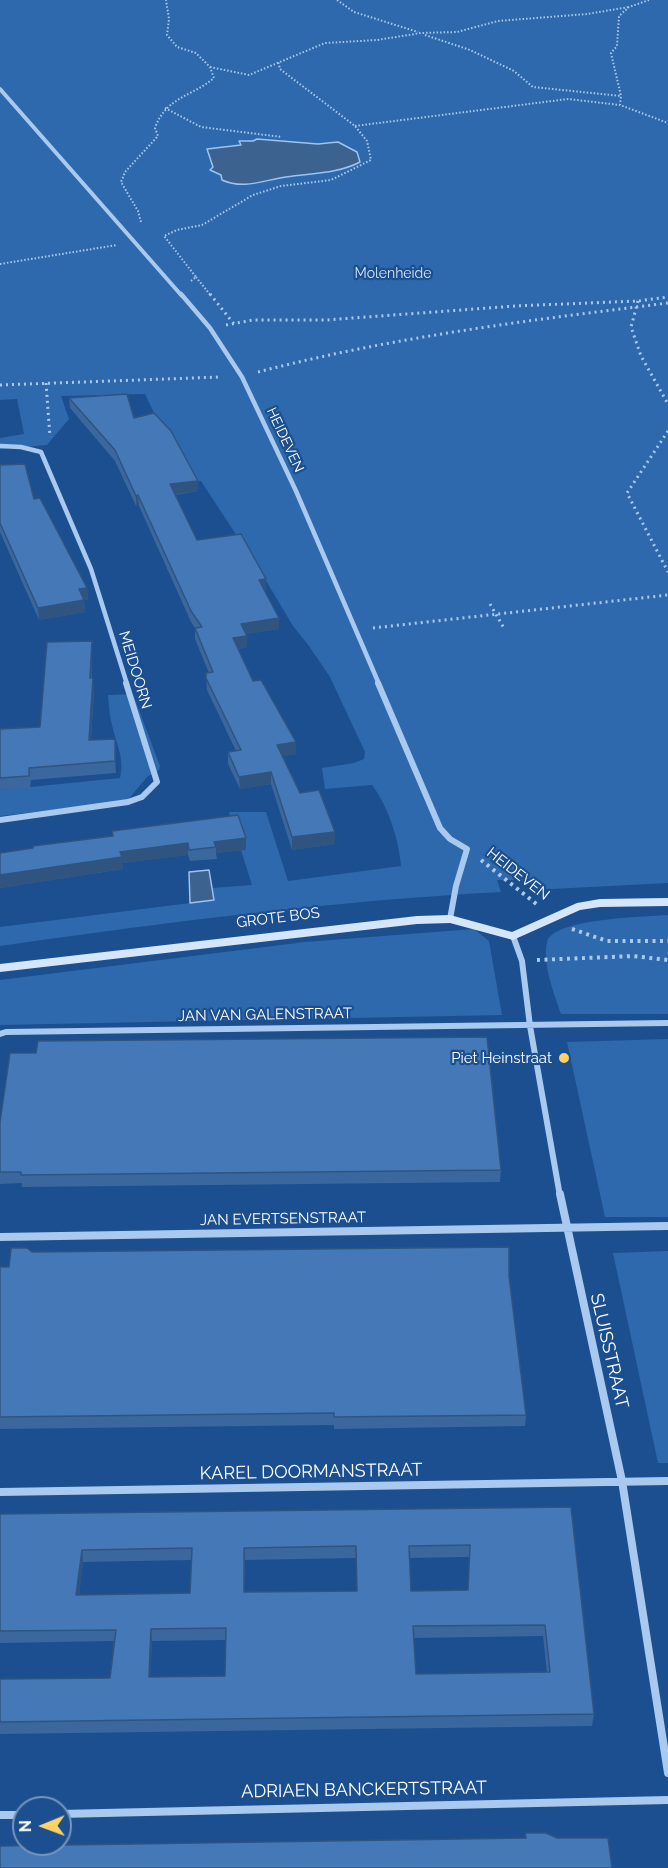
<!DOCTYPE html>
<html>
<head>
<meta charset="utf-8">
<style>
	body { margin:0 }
	#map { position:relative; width:668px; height:1868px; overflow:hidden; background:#1b4f8f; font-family:Raleway,sans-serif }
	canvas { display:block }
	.north { position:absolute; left:12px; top:1796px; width:60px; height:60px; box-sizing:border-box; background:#1b4f8f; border:2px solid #7695bc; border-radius:50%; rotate:269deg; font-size:16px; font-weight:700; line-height:24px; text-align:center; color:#fff }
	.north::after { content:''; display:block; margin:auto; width:21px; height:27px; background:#ffd166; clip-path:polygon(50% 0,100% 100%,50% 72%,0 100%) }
</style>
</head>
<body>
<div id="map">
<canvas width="668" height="1868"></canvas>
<div class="north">N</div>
</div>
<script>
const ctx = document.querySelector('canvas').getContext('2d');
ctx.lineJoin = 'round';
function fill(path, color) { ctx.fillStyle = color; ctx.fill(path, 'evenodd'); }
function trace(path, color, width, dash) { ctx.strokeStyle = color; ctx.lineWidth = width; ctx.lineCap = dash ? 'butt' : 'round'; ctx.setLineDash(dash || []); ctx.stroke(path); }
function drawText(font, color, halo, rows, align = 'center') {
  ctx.font = font + ' Raleway,sans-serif'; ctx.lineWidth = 4.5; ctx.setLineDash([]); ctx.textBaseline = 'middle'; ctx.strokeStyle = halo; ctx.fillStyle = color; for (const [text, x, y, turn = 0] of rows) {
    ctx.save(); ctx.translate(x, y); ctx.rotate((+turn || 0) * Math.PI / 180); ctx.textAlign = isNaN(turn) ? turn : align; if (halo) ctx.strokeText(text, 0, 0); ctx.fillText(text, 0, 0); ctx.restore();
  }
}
fill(new Path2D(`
	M0 0H668V883L533 890 529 880H497L501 892C334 901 166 922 0 946V927L214 900 212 888 252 885 229 812H266L288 881 401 866C399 840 388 806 372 785L325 789 322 768 354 763 364 759 365 752 330 677 309 646 293 626 265 579 201 481 168 483 166 426 162 421H158L145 394 61 396 69 419 47 445 0 449V438L24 434 17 399 0 400Z
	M133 694 160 766 159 770 147 777 127 801 0 816V790L120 778C125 759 116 743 112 725 109 715 109 705 108 695Z
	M668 915V1014H561C554 993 542 964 547 942 553 918 645 917 668 915Z
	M474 929 489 941 502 1015 0 1025V980L305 942Z
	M668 1039V1217H605L567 1042Z
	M668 1251V1463H658L613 1253Z`), '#2e69ad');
const water = new Path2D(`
	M257 139 318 144 338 142 357 152 360 162C337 174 312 173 286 177 264 180 244 190 222 180L221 175 210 170 213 167 207 149 241 145 239 141H253Z
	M209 870 214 900 190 903 189 872Z`);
fill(water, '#3c6290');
trace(water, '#9cc4f0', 1.5);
trace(new Path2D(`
	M337 0 354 12 418 32
	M649 0 629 7 619 16 617 46 611 53 621 96 620 105 668 123
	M425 35 470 50 514 71 533 87 621 96
	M210 67 249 75 325 43 377 40 421 33 457 32 498 21 587 14 629 7
	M165 108 201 127 282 137
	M355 126 568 99 620 105
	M141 222 138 211 121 182 125 172 158 136 155 128C166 97 191 97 214 78L210 67 196 53 177 47 167 35 169 19 166 0
	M0 264 117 245
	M196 277 211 296
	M191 281 196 277 164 236 177 230 202 225 253 195 281 186 331 180 371 160 367 141 355 126 280 69 278 61`), '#a9c9ee', 2, [1.5, 2]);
trace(new Path2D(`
	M210 294 234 324
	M638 301 631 327 641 356 668 404
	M226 325 253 320H326L515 306 638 301 668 297
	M258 372C392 337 531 320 668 303
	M46 383 50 437
	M0 385 221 377
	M668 431 627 493 668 572
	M490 604 505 630
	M373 628 668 595`), '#a9c9ee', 3, [2, 4]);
trace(new Path2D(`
	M481 860 539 906
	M572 929 607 941H668
	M537 960 633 956 668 960`), '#a9c9ee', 4, [3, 4.5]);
trace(new Path2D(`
	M0 89 182 296`), '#a9c9ee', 4);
trace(new Path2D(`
	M181 294 210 328 242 377 296 491 379 684
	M0 446 21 447 41 452 91 569 127 684`), '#a9c9ee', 4.5);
trace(new Path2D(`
	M378 683 440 828 450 839 467 849 456 886 450 919
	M0 820 128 802 142 797 157 782 126 683
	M513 936 522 961 530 1026 560 1196
	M0 1034 6 1032 668 1023`), '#a9c9ee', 6);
trace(new Path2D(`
	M560 1194 622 1481 668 1773
	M0 1237 668 1226
	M0 1492 668 1481
	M60 1814 668 1800
	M0 1815H24`), '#a9c9ee', 8);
fill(new Path2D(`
	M668 898V906L600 907 580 910 513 940 450 923 417 924 0 972V964L417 916 450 915 512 932 577 903 600 899Z`), '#d6e6fa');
fill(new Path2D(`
	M69 398 134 418 198 491 175 495 197 540 266 579V590H264L279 618V629L246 634 247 647 238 649 253 681 296 754 283 756 300 793 335 844 292 850 271 784 240 789 228 764V752L236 751 207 690 206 673H209L195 639V628L191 622 139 506H136L115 461 70 408Z
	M0 465 34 499 87 588 88 600H84L85 612 39 620 0 532Z
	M92 641V678L94 690 91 740 115 739 116 773 31 780 30 789 0 790V729L40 727Z
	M112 831 246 850 216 853 217 859 190 861 188 855 122 863 123 869 0 888V853L113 836Z
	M0 1122 501 1170 500 1182 22 1187V1183L0 1184Z
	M32 1252 509 1276 526 1415 525 1426 334 1429V1425L0 1429V1267H9Z
	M571 1507 594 1714 592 1726 0 1734V1679L110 1678 114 1641 0 1643V1514ZM469 1557 468 1590 411 1591 409 1558ZM356 1558 357 1591 244 1592 245 1560ZM192 1560 190 1593 79 1595 83 1562ZM543 1636 547 1673 416 1674 414 1638ZM226 1640 225 1676 150 1677 152 1641Z`), '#3a679d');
fill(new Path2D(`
	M198 481V491L170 495V484Z
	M138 495 139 506H136V496Z
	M266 579V590L259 591V580Z
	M87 588 88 600H84L85 612 39 620 38 608 79 589Z
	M279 618V629L241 635V624Z
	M247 636V647L234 649 233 638Z
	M92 641V652L91 690 90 678Z
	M93 678 94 690 90 752 89 740Z
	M115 739 116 751V773L115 761Z
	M296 742V754L278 757 277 745Z
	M271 772V784L240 789 239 777Z
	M335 832V844L292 850V837Z
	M246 838V850L216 853V847L214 842Z
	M188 843V855L122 863 123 869 0 888V875L120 852Z
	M82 1550 83 1562 78 1607 76 1595Z
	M151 1629 152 1641 150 1689 149 1677Z`), '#305480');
const building = new Path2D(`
	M127 394 134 418 154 413 171 431 198 481 170 484 197 540 241 534 266 579 259 580 279 618 241 624 247 636 233 638 253 681 261 680 296 742 277 745 300 793 319 790 335 832 292 837 271 772 239 777 228 752 241 750 206 678V673L213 672 195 628 202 627 191 611 138 495 136 496 115 450 69 398Z
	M25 464 34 499 40 498 87 588 79 589 84 600 38 608 0 523V465Z
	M92 641 90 678H93L89 740 115 739V761L29 768V776L0 778V729L40 727 47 642Z
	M238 815 246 838 214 842 216 847 189 850 188 843 120 852 122 857 0 875V853L33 848V846L113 836 112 831Z
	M487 1037 501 1170 21 1175V1172H0V1122L10 1053H36L38 1041Z
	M509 1247V1276L526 1415 334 1417V1413L0 1417V1267H9L11 1248H27L32 1252Z
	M571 1507 594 1714 0 1722V1679L110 1678 116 1630 0 1631V1514ZM470 1545 468 1590 411 1591 409 1546ZM356 1546 357 1591 244 1592V1548ZM192 1548 190 1593 76 1595 82 1550ZM545 1625 550 1672 416 1674 413 1626ZM226 1628 225 1676 149 1677 151 1629Z
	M525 1833H546L557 1838H608L612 1868H0V1846L526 1838Z`);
fill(building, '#4478b7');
trace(building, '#305480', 1.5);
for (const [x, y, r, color] of [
	[564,1058,6,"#ffd166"]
]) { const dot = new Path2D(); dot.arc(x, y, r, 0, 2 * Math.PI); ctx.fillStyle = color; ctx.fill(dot); trace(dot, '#1b4f8f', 2); }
drawText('14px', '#cfe3fa', '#1b4f8f', [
	["Molenheide",393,274]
]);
drawText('14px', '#fff', '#1b4f8f', [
	["HEIDEVEN",285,440,65]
]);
drawText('15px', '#fff', '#1b4f8f', [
	["MEIDOORN",135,670,73],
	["HEIDEVEN",518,874,38],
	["GROTE BOS",278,918,-7],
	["JAN VAN GALENSTRAAT",265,1015,-1],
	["JAN EVERTSENSTRAAT",283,1219,-1]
]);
drawText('15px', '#fff', '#1b4f8f', [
	["Piet Heinstraat",552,1058]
], 'right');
drawText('18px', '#fff', '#1b4f8f', [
	["SLUISSTRAAT",609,1351,77],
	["KAREL DOORMANSTRAAT",311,1472,-1],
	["ADRIAEN BANCKERTSTRAAT",364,1790,-1]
]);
</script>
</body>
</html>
